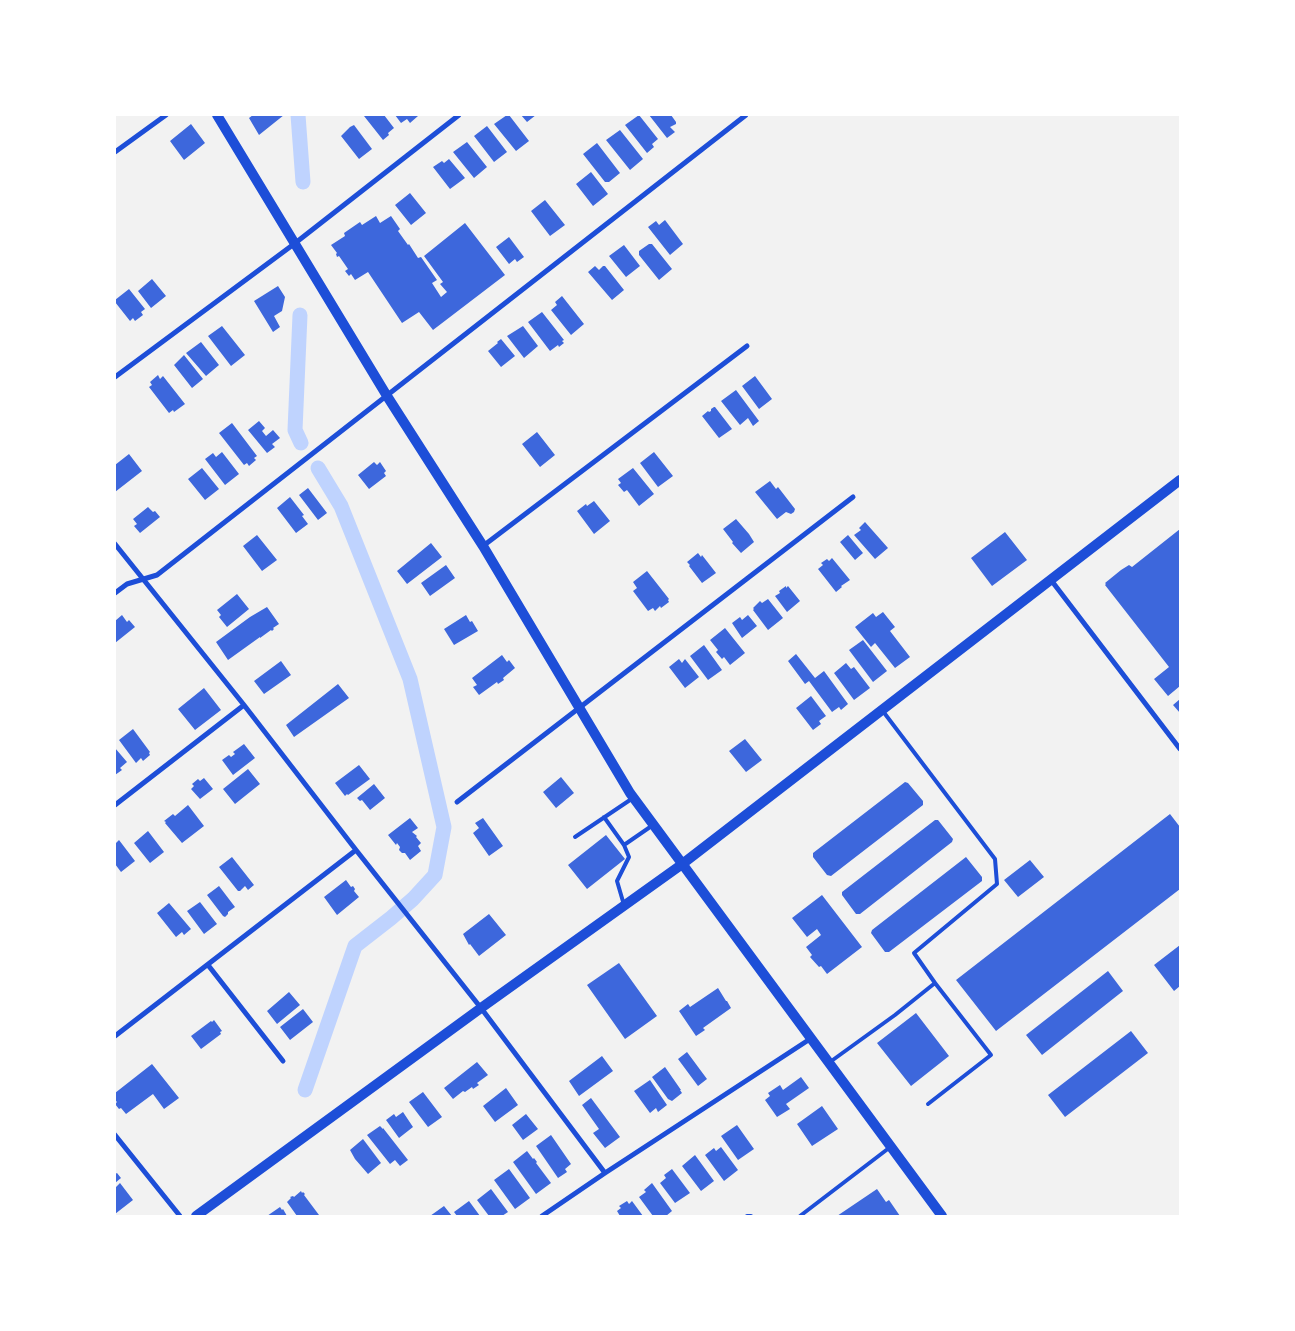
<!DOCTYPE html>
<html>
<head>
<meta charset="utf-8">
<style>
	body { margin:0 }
	#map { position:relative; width:1295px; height:1331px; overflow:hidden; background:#f2f2f2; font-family:Merriweather,serif }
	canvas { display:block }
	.frame { position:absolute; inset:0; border:116px solid #fff; pointer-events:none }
</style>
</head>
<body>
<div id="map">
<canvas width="1295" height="1331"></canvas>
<div class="frame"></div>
</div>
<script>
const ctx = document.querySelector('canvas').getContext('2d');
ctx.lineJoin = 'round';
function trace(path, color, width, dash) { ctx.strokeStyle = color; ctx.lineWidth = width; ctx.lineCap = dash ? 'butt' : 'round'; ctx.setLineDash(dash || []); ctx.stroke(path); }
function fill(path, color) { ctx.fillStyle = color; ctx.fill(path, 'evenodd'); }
trace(new Path2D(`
	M298 115 303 182
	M300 315 295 430 301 443
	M305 1090 355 946 391 918 413 899 435 875 444 827 410 679 341 506 318 468`), '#bfd3fe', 15);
fill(new Path2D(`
	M253 115H284L259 135 249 118Z
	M366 115H384L394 128 388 133 389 135 383 140 364 116Z
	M395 115H417L418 116 410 123 407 119 401 123Z
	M507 115H509L529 141 516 151 494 124Z
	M521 115H536L527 122Z
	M639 115 658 139 652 144 654 147 647 153 625 125Z
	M649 115H671L676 122V124L670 127 675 132 667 138Z
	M191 124 205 143 184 160 170 141Z
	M354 125 372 149 359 159 341 136 350 127Z
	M487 126 507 152 494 162 474 136Z
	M620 130 643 159 630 170 606 140Z
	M467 142 487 167 474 178 453 152Z
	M597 143 620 173 609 182H605L583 154Z
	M449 159 465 178 450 189 433 167 442 161 444 163Z
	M591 172 608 194 593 206 576 184Z
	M410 193 426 213 411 225 395 205Z
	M545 200 565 225 550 236 531 211Z
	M376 216 380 223 391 216 400 229 398 231 408 245 409 244 418 258 421 257 437 280 432 283 441 297 447 292 440 284 443 282 424 256 465 223 505 275 433 330 419 312 402 323 368 272 355 280 351 274 349 276 345 271 348 269 339 256 337 257 336 254 337 253 331 245 345 236 344 233 360 222 362 225Z
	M665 220 683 244 670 255 648 227 656 221 659 225Z
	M509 237 524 257 517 262 515 259 509 264 496 247Z
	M649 244H652L672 269 659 280 639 255V251Z
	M624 245 640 266 626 277 609 256Z
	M595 266 599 270 603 266H605L624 290 612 300 588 272Z
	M152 279 166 296 151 308 138 291Z
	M278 286 285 297 282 311 274 316 280 327 273 332 254 301Z
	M129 289 145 309 141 312 143 315 135 321 133 318 130 321 115 302V300Z
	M562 296 584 324 571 335 551 310 557 305 555 302Z
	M542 312 564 340 562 341 564 343 559 347 558 345 550 351 528 322Z
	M222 326 245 355 231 366 208 336Z
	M523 326 538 346 524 358 507 336Z
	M501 339 515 356 501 367 488 351 498 343 497 342Z
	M201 342 219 365 206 376 186 353Z
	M184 355 203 379 192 388 174 365Z
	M158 375 160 379 163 376 185 404 174 412 173 410 169 413 149 387 152 385 150 382Z
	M755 376 772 399 759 409 742 386Z
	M736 390 759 421 753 426 748 418 740 425 721 401Z
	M714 407H715L732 429 719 438 702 416 708 411 709 412 711 411V409Z
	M259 421 265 428 262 431 266 436 273 430 280 438 272 444 275 447 267 453 248 430Z
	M232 423 257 456 254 458 256 460 249 466 247 463 244 465 219 433Z
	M537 432 555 455 540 467 522 444Z
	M222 452 239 474 225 485 205 459 213 453 216 457Z
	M654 452 673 476 658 487 640 463Z
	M129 454 142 471 115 492V465Z
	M374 462 377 465 380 462 386 471 384 473 386 476 369 489 358 475Z
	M202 468 219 489 205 500 188 479Z
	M633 468 654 494 639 506 627 490 624 492 618 485 621 483 618 479Z
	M770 481 776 489 778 487 795 509 794 512 791 514 786 512 777 519 755 492Z
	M308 488 327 513 318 520 299 495Z
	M290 497 304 515 302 516 308 524 296 533 277 508Z
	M594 501 610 521 594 534 577 511 586 504 587 506Z
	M148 507 153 512 155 511 160 517 140 533 134 526 137 524 133 519Z
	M736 519 749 534 754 542 741 553 732 543 733 542 723 529Z
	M865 522 888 548 875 559 854 535 861 530 859 528Z
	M1180 529V686L1168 696 1154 679 1169 667 1105 585 1106 584 1105 583 1121 570 1129 565 1132 567Z
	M1005 532 1027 560 992 586 971 558Z
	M257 535 277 560 262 571 243 546Z
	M848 535 863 553 855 560 840 542Z
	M431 543 442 557 407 584 397 571Z
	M698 553 701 557 702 555 716 573 702 583 689 566 690 565 687 562Z
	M832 558 850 580 841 586 842 587 836 592 818 569 823 565 821 563 827 559 829 561Z
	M446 565 455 578 430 596 421 583Z
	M647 571 669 599 668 600 669 602 661 608 660 606 655 611 653 608 648 611 633 591 637 588 633 582Z
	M786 586V588L788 586 800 601 787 612 775 596 780 593 779 591Z
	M237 594 249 609 227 627 219 617 221 615 217 610Z
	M768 599 783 618 768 630 753 610 754 609 753 608 760 601 762 603Z
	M267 607 279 624 273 628 274 629 272 631 271 630 260 638V637L228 660 216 642 250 617Z
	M883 612 895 627 890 631 910 657 895 668 875 643 871 647 855 627 873 613 876 617Z
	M122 615 127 622 129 620 135 627 115 643V621Z
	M466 615 470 622 472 621 478 631 454 645 444 629Z
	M748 615 757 626 742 638 732 623 740 617 742 620Z
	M725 628 745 653 730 665 724 657 722 659 716 652 718 650 710 640Z
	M863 640 887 671 873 682 849 650Z
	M704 645 722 670 708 680 690 656Z
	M796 654 815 678 824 671 848 704 841 710 839 707 832 712 809 681 805 684 788 661Z
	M502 655 507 662 509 660 515 668 503 678 504 680 498 684 497 682 479 695 473 687 477 685 472 678Z
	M679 659 682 663 685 659 699 677 685 688 669 667Z
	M281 661 291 675 264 694 254 681Z
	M846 663 851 669 854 667 870 688 854 700 834 673Z
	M338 684 349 698 294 737 286 725Z
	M204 688 221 710 195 730 178 709Z
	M811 696 826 716 819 721 821 724 813 730 796 708Z
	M1180 699V713L1173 705Z
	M133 729 150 752 149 753 150 755 143 761 141 758 136 763 119 740Z
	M745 739 762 760 746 772 729 751Z
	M244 744 255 758 233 775 222 760 229 755 231 757 235 754 233 752Z
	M115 748 127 762 120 768 122 770 115 775Z
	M359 765 370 779 348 795 347 794 345 796 335 783Z
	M248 769 260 784 235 804 223 789Z
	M561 777 574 793 556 808 543 792Z
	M204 778 213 789 200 799 191 789 194 786 192 784 198 779 200 781Z
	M905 782 908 783 923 801V805L831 876 827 875 813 857V853Z
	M374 784 385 798 370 810 362 800 360 801 357 798Z
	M188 805 204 826 182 843 165 823 166 822 164 821 173 814 175 816Z
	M1170 814 1180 827V889L996 1031 956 980Z
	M410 818 418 828 412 832 417 836 416 837 421 843 418 846 421 851 410 860 405 853H402L399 850 400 847 397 843 396 845 388 835Z
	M483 818 503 846 489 856 473 833 479 828 475 823Z
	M935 820H938L953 839 952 842 860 914H856L842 895V892Z
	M148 831 164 852 150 863 134 843Z
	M606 835 625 859 587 889 568 865Z
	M119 840 135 861 121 872 115 864V844Z
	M232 857 254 885 248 890 245 886 240 891H238L219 867Z
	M966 857 982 877V881L889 952H885L871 933 872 930Z
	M1030 860 1044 877 1018 897 1004 880Z
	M346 880 351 887 353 886 355 889 354 891 359 897 337 915 324 897Z
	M219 886 235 907 228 912V914L225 917 223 916 207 895Z
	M822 895 862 947 827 974 821 966 819 967 810 957 812 955 806 947 821 935 817 929 807 937 792 918Z
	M200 902 217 924 204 934 187 911Z
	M169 903 191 929 184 935 182 932 176 937 157 913Z
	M489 914 506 935 479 956 470 944 469 945 463 934Z
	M1180 945V986L1174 991 1154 965Z
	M619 963 657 1016 625 1039 587 985Z
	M1108 971 1123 991 1042 1055 1026 1035Z
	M718 988 726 1001H727L731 1008 703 1028 705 1030 696 1036 679 1011 688 1004 690 1007Z
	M289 992 300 1005 277 1024 267 1011Z
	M303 1009 313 1022 290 1040 280 1027Z
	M916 1013 949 1056 911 1086 877 1043Z
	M214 1020 222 1031 220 1032 221 1034 201 1049 191 1036 211 1021 212 1022Z
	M1131 1031 1148 1053 1065 1117 1048 1095Z
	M687 1052 707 1079 698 1086 678 1059Z
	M602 1056 613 1071 579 1096 569 1081Z
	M477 1062 488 1075 477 1083 479 1085 473 1089 472 1087 465 1092 463 1091 453 1099 444 1088Z
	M152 1064 179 1098 164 1109 153 1094 126 1114 121 1108 119 1109 115 1104 117 1102 115 1100V1093Z
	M665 1067 681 1090H680L682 1093 672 1101 668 1099 652 1077Z
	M801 1077 809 1088 786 1104 790 1109 777 1117 765 1100 770 1096 768 1093 780 1085 783 1090Z
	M650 1080 667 1105 658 1112 656 1108 650 1113 634 1091Z
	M506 1088 518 1105 495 1122 483 1106Z
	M423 1092 442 1117 428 1127 409 1102Z
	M591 1098 620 1137 605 1148 593 1133 599 1129 582 1105Z
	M822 1106 838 1129 812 1146 797 1124Z
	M403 1112 413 1127 399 1138 386 1120 394 1114 396 1117Z
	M526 1114 538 1129 523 1140 512 1125Z
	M737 1125 754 1149 738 1160 721 1136Z
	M380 1126 383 1129V1128L408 1160 400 1166 395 1160 390 1164 367 1135Z
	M551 1135 571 1164 565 1169 567 1172 558 1178 536 1146Z
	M363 1139 381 1163 368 1174 355 1159 350 1150Z
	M721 1147 738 1170 724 1181 705 1155 714 1148 716 1151Z
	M527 1151 533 1159 534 1158 537 1162 536 1163 551 1183 536 1194 513 1162Z
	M695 1155 714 1181 701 1191 682 1166Z
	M509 1169 530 1198 515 1209 494 1180Z
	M672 1169 690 1193 675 1203 660 1183 666 1178 664 1175Z
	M117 1173 121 1178 115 1183V1174Z
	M120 1183 133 1200 115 1214V1188Z
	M652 1183 672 1211 666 1216H653L639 1197 646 1192 644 1190Z
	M491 1189 508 1212 502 1216H489L477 1200Z
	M877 1189 886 1202 889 1200 900 1216H837Z
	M301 1191 302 1193 303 1192 305 1194 304 1195 319 1215 318 1216H297L287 1202 291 1198 290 1197 293 1196 294 1197Z
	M469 1201 480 1216H457L454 1212Z
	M627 1201 629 1204 632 1201 643 1216H620L617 1211 621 1208 619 1206Z
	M444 1206 452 1216H430Z
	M280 1207 282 1210 283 1209 287 1216H267Z`), '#3d67dc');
trace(new Path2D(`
	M604 817 624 845 653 825
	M575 837 633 798
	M624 845 629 857 617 881 624 905
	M830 1062 895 1015 935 983 914 953 997 884 995 859 882 710
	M928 1104 991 1055 935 983
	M747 1216H751
	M800 1216 889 1148`), '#1d4ed8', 4);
trace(new Path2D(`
	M115 152 166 115
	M115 377 294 244 459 115
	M115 544 244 705 356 850 481 1008 605 1173
	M483 546 747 346
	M1051 580 1180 749
	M115 593 127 584 157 575 746 115
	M457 802 853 497
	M115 805 244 705
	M208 965 283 1061
	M115 1036 356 850
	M115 1135 180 1216
	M542 1216 605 1173 810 1039`), '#1d4ed8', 5);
trace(new Path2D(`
	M217 115 387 396 483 546 630 793 942 1216
	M196 1216 481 1008 681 865 1180 480`), '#1d4ed8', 10);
</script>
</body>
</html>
